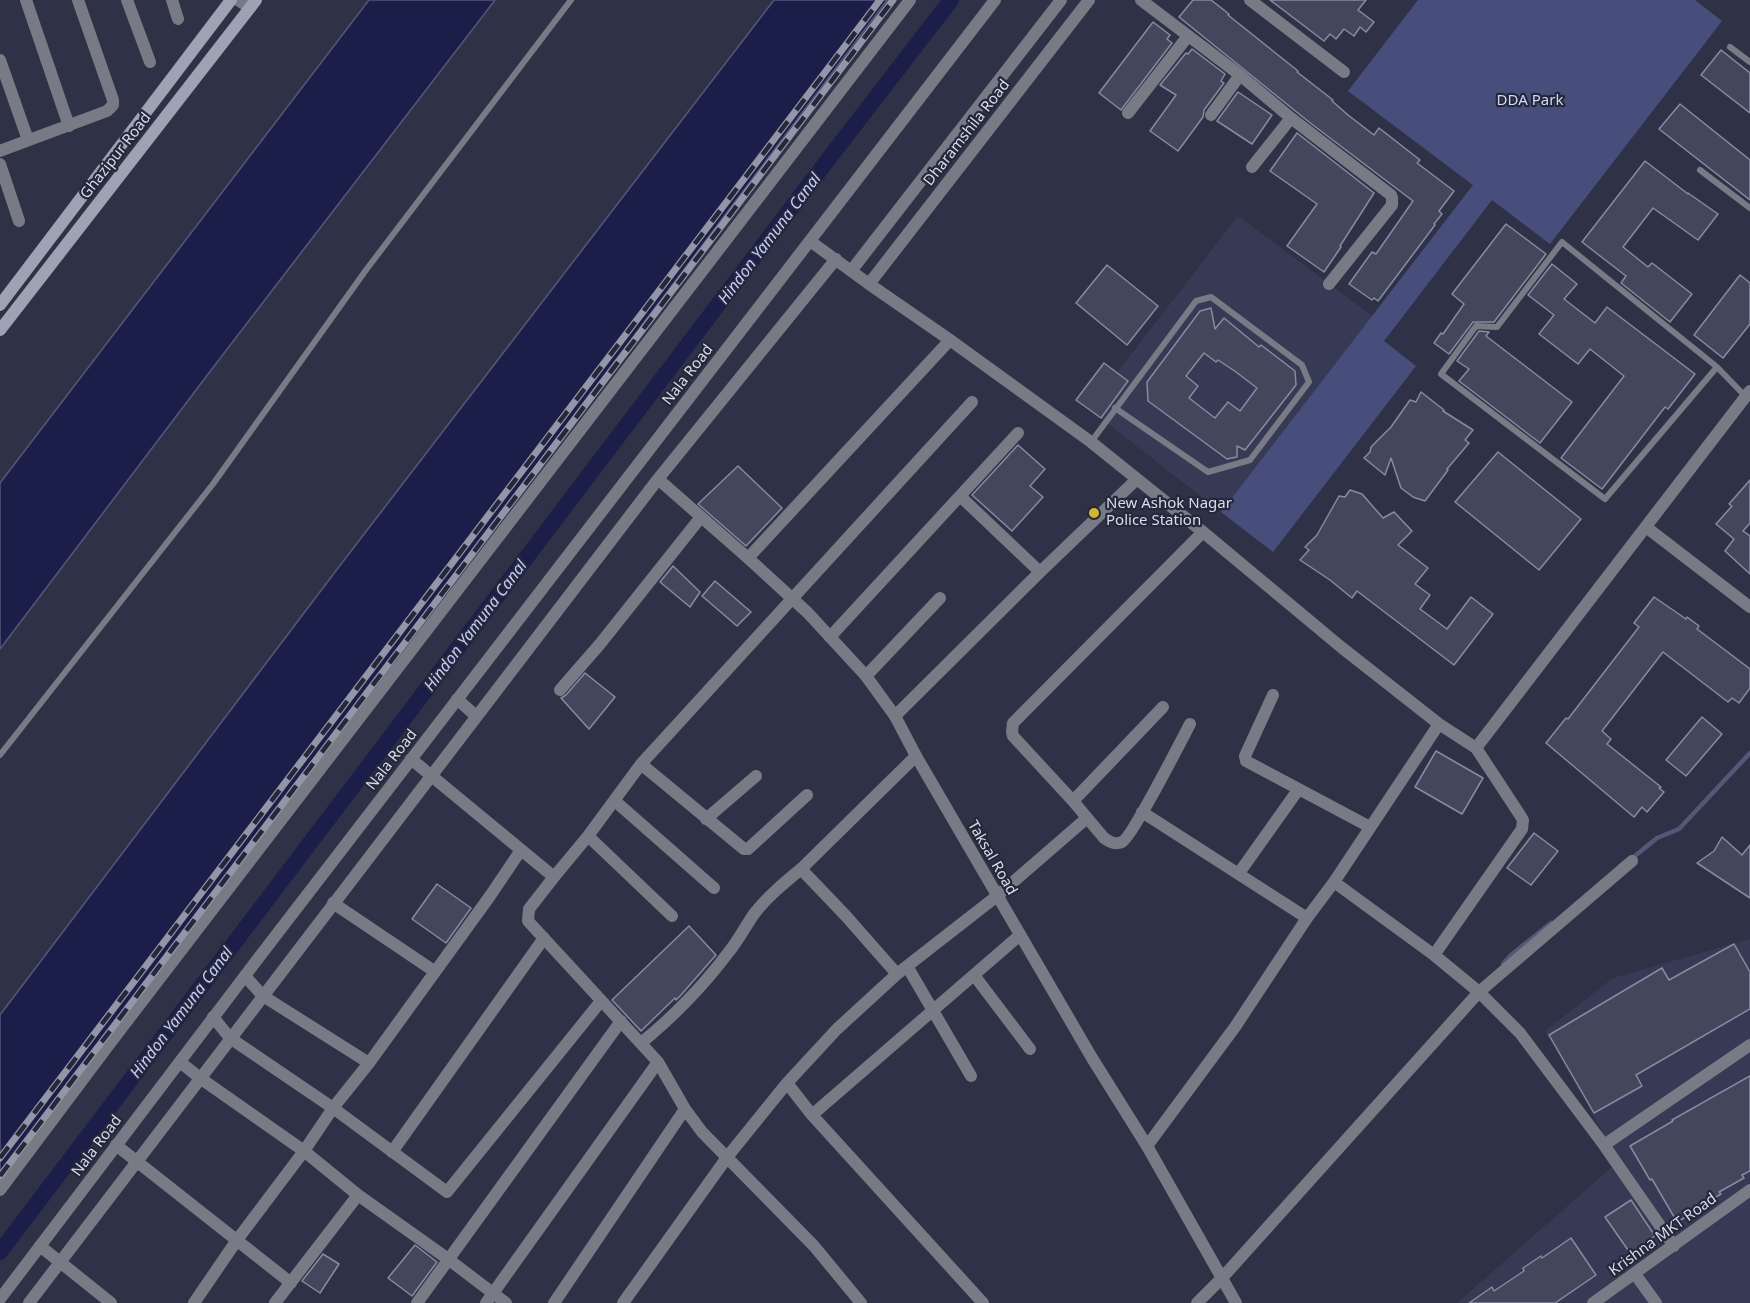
<!DOCTYPE html>
<html>
<head>
<meta charset="utf-8">
<style>
	body { margin:0 }
	canvas { display:block; background:#2f3246 }
</style>
</head>
<body>
<canvas width="1750" height="1303"></canvas>
<script>
const ctx = document.querySelector('canvas').getContext('2d');
ctx.lineJoin = 'round';
function fill(path, color) { ctx.fillStyle = color; ctx.fill(path, 'evenodd'); }
function trace(path, color, width, dash) { ctx.strokeStyle = color; ctx.lineWidth = width; ctx.lineCap = dash ? 'butt' : 'round'; ctx.setLineDash(dash || []); ctx.stroke(path); }
function drawText(font, color, halo, rows, align = 'center') {
  ctx.font = font + ' "Noto Sans",sans-serif'; ctx.lineWidth = 4.5; ctx.setLineDash([]); ctx.textBaseline = 'middle'; ctx.strokeStyle = halo; ctx.fillStyle = color; for (const [text, x, y, turn = 0] of rows) {
    ctx.save(); ctx.translate(x, y); ctx.rotate((+turn || 0) * Math.PI / 180); ctx.textAlign = isNaN(turn) ? turn : align; if (halo) ctx.strokeText(text, 0, 0); ctx.fillText(text, 0, 0); ctx.restore();
  }
}
fill(new Path2D(`
	M1238 216 1372 316 1221 512 1089 409Z
	M1750 939V1303H1457L1619 1161 1545 1031 1613 978Z`), '#363a54');
fill(new Path2D(`
	M1418 0H1695L1722 21 1550 244 1492 200 1384 341 1416 366 1273 552 1221 512 1473 185 1348 91Z`), '#474e7b');
const water = new Path2D(`
	M369 0H495L218 361 0 649V483Z
	M774 0H887L242 856 0 1174V1015L335 572Z`);
fill(water, '#1b1e48');
trace(water, '#545778', 1.5);
trace(new Path2D(`
	M1630 860 1657 838 1679 829 1750 753
	M1503 964 1511 955 1551 923`), '#545778', 4.5);
trace(new Path2D(`
	M0 1252 830 157 951 0`), '#1b1e48', 16);
const building = new Path2D(`
	M1193 0H1211L1229 14 1228 15 1298 71 1297 72 1333 100 1332 101 1348 115 1374 135 1379 128 1420 160 1417 163 1454 191 1439 211 1442 214 1434 224 1435 225 1378 301 1374 298 1372 300 1349 284 1372 252 1376 254 1413 201 1309 122 1179 17Z
	M1270 0H1366L1358 10 1374 22 1366 32 1360 27 1354 36 1344 29 1336 39 1330 34 1324 41Z
	M1153 22 1170 35 1167 39 1172 43 1121 110 1099 93Z
	M1192 49 1225 74 1221 81 1224 83 1204 110 1203 117 1178 151 1150 131 1176 95 1160 85 1186 53 1188 54Z
	M1721 50 1750 73V113L1701 75Z
	M1238 92 1272 115 1252 144 1217 121Z
	M1680 104 1750 160V200L1659 129Z
	M1297 133 1374 193 1340 246 1341 247 1324 272 1287 246 1317 204 1270 171Z
	M1645 161 1688 194V193L1718 214 1698 240 1653 208 1623 247 1648 267 1652 263 1692 294 1670 322 1621 283 1626 276 1582 242Z
	M1506 224 1546 254 1494 322H1473L1449 354 1434 343 1441 333 1443 334 1464 304 1452 294Z
	M1552 264 1577 284 1564 299 1595 323 1607 307 1695 374 1668 409 1665 407 1602 489 1561 458 1624 376 1590 349 1578 364 1539 334 1554 315 1528 295Z
	M1107 265 1158 306 1127 345 1076 303Z
	M1740 275 1750 283V324L1723 358 1694 335Z
	M1211 308 1215 329 1224 318 1259 347 1261 345 1295 371 1296 385 1245 450 1237 446V457L1227 459 1148 401 1147 382 1200 311ZM1204 353 1216 362 1218 360 1236 372 1257 388 1240 411 1228 402 1215 418 1189 398 1198 386 1186 376Z
	M1479 331 1489 332 1486 336 1572 402 1540 443 1459 381 1469 369 1457 361Z
	M1104 363 1128 381 1101 418 1076 400Z
	M1421 392 1444 410 1443 411 1473 430 1465 440 1469 443 1447 469 1448 470 1425 501 1413 497 1401 488 1391 458 1385 475 1364 458 1370 452 1371 447 1391 427 1410 400 1416 402Z
	M1018 445 1045 469 1030 486 1043 497 1012 531 972 495Z
	M1498 452 1581 519 1539 570 1455 502Z
	M738 466 782 508 746 546 698 504Z
	M1750 480V523L1743 531 1750 536V574L1725 551 1734 539 1716 524 1732 506 1729 504Z
	M1350 490 1362 494 1383 518 1394 512 1412 531 1398 545 1428 568 1415 584 1430 595 1420 609 1447 629 1471 597 1493 614 1454 665 1357 591 1352 598 1330 580 1300 560 1309 550 1305 547 1317 535 1339 496 1345 497Z
	M673 566 700 592 690 607 660 582Z
	M715 581 751 612 737 626 702 596Z
	M1654 597 1686 619 1687 617 1699 626 1697 629 1750 669V688L1739 703 1732 698 1728 702 1663 652 1602 731 1611 739 1607 744 1661 787 1659 788 1664 792 1647 812 1642 807 1634 817 1546 743 1566 718 1568 719 1639 627 1634 623Z
	M585 673 615 697 589 729 561 698 566 695Z
	M1702 717 1722 734 1686 776 1666 760Z
	M1436 751 1483 778 1462 814 1415 787Z
	M1534 833 1558 851 1531 885 1507 868Z
	M1722 837 1742 855 1750 845V898L1697 863 1714 851Z
	M437 884 471 908 446 943 412 919Z
	M689 926 716 955 681 995 676 1000 675 998 641 1031 612 1000Z
	M1734 944 1750 972V1009L1636 1075 1642 1086 1594 1113 1549 1035 1662 968 1669 980Z
	M1750 1076V1171L1742 1175 1744 1178 1719 1192 1721 1194 1704 1204 1705 1206 1677 1222 1652 1179 1650 1180 1630 1146 1673 1121 1672 1120Z
	M1631 1200 1655 1236 1630 1253 1605 1217Z
	M1571 1238 1596 1275 1555 1303H1469L1492 1287 1494 1291 1524 1271 1523 1268 1541 1256 1542 1258Z
	M415 1245 437 1262 412 1296 388 1278Z
	M323 1254 339 1264 320 1293 302 1281Z`);
fill(building, '#42475b');
trace(building, '#868ba2', 1.5);
trace(new Path2D(`
	M1730 47 1750 62
	M1700 170 1750 208
	M1717 367 1605 499 1441 374 1476 326 1497 327 1562 242 1717 367 1746 397
	M1091 442 1196 301 1211 297 1302 365 1309 382 1250 460 1208 472 1115 408
	M0 755 213 484 366 270 571 0`), '#787b85', 6);
trace(new Path2D(`
	M26 0 69 126
	M127 0 150 62
	M172 0 178 19
	M238 0 250 8
	M1141 0 1240 75 1291 118 1391 195 1392 198V205L1329 284
	M1250 0 1344 72
	M0 60 28 140
	M1128 113 1188 36
	M1211 115 1240 75
	M0 151 107 111 113 105V100L78 0
	M0 164 19 221
	M1252 167 1291 118
	M869 284 950 340 1091 442 1203 532 1341 647 1439 724 1476 748 1750 391
	M960 496 1040 572
	M1646 527 1750 607
	M748 558 950 340
	M830 637 1018 433
	M866 676 940 598
	M560 690 600 644 701 517
	M1273 695 1245 756 1246 761 1370 827
	M1163 707 1073 801 1013 736 1012 732 1013 723 1203 532
	M895 716 1040 572 1136 480
	M411 759 554 877 529 909 528 921 658 1062 685 1109 702 1132 814 1246 861 1303
	M641 764 744 849H748L807 795
	M615 801 714 888
	M1073 801 1104 838C1110 842 1115 845 1122 842 1132 837 1181 741 1190 724
	M1142 812 1307 918
	M706 819 756 776
	M588 836 672 916
	M801 869 845 915 897 974
	M1239 873 1298 790
	M554 877 588 836 641 764 972 402
	M1334 882 1434 955 1479 992 1520 1033 1604 1145 1674 1246
	M333 903 434 971
	M1434 955 1522 829 1523 820 1520 815 1476 748
	M907 966 971 1076
	M974 975 1030 1049
	M245 976 263 996 369 1063
	M213 1017 230 1038 333 1108 447 1192 601 1001
	M641 1043C673 1017 703 986 728 953 738 941 745 927 754 914 767 897 784 883 801 869L916 756
	M180 1062 200 1078 304 1151 358 1195 448 1259 506 1303
	M787 1083 837 1029 897 974 997 896 1087 818
	M116 1145 291 1283
	M1604 1145 1750 1045
	M1147 1146 1235 1027 1307 918 1334 882 1439 724
	M392 1152 544 938
	M0 1190 111 1042 910 0
	M40 1246 111 1303
	M1635 1274 1656 1303
	M194 1303 237 1240 304 1151 333 1108 369 1063 490 896 521 850
	M275 1303 358 1195
	M417 1303 621 1021
	M486 1303 658 1062
	M554 1303 685 1109
	M623 1303 728 1156 787 1083 812 1115
	M983 1303 812 1115 1020 935
	M1197 1303 1222 1278 1479 992 1632 861
	M1593 1303 1750 1190`), '#787b85', 12);
trace(new Path2D(`
	M810 241 869 284 1089 0
	M851 271 1061 0
	M658 479 748 558 808 613 866 676 895 716 916 756 1092 1058 1147 1146 1236 1303
	M457 699 476 716
	M0 1299 260 956 995 0
	M29 1303 658 479 836 259`), '#787b85', 12);
trace(new Path2D(`
	M0 305 231 0
	M0 330 256 0`), '#9fa2b3', 12);
const rail = new Path2D(`
	M0 1158 880 0
	M0 1176 893 0`);
trace(rail, '#9396a6', 7);
trace(rail, '#25283b', 4.5, [14]);
for (const [x, y, r, color] of [
	[1094,513,6,"#d3b635"]
]) { const dot = new Path2D(); dot.arc(x, y, r, 0, 2 * Math.PI); ctx.fillStyle = color; ctx.fill(dot); trace(dot, '#25283b', 2); }
drawText('15px', '#d2d9f7', '#25283b', [
	["DDA Park",1530,101]
]);
drawText('15px', '#d9dce9', '#25283b', [
	["Dharamshila Road",967,133,-52],
	["Ghazipur Road",116,156,-52],
	["Nala Road",688,375,-52],
	["Nala Road",392,760,-52],
	["Taksal Road",992,858,60],
	["Nala Road",97,1146,-53],
	["Krishna MKT Road",1663,1235,-36]
]);
drawText('15px', '#d9dce9', '#25283b', [
	["New Ashok Nagar",1106,504],
	["Police Station",1106,521]
], 'left');
drawText('italic 16px', '#c3ccf9', '#25283b', [
	["Hindon Yamuna Canal",770,239,-53],
	["Hindon Yamuna Canal",476,626,-53],
	["Hindon Yamuna Canal",182,1013,-53]
]);
</script>
</body>
</html>
